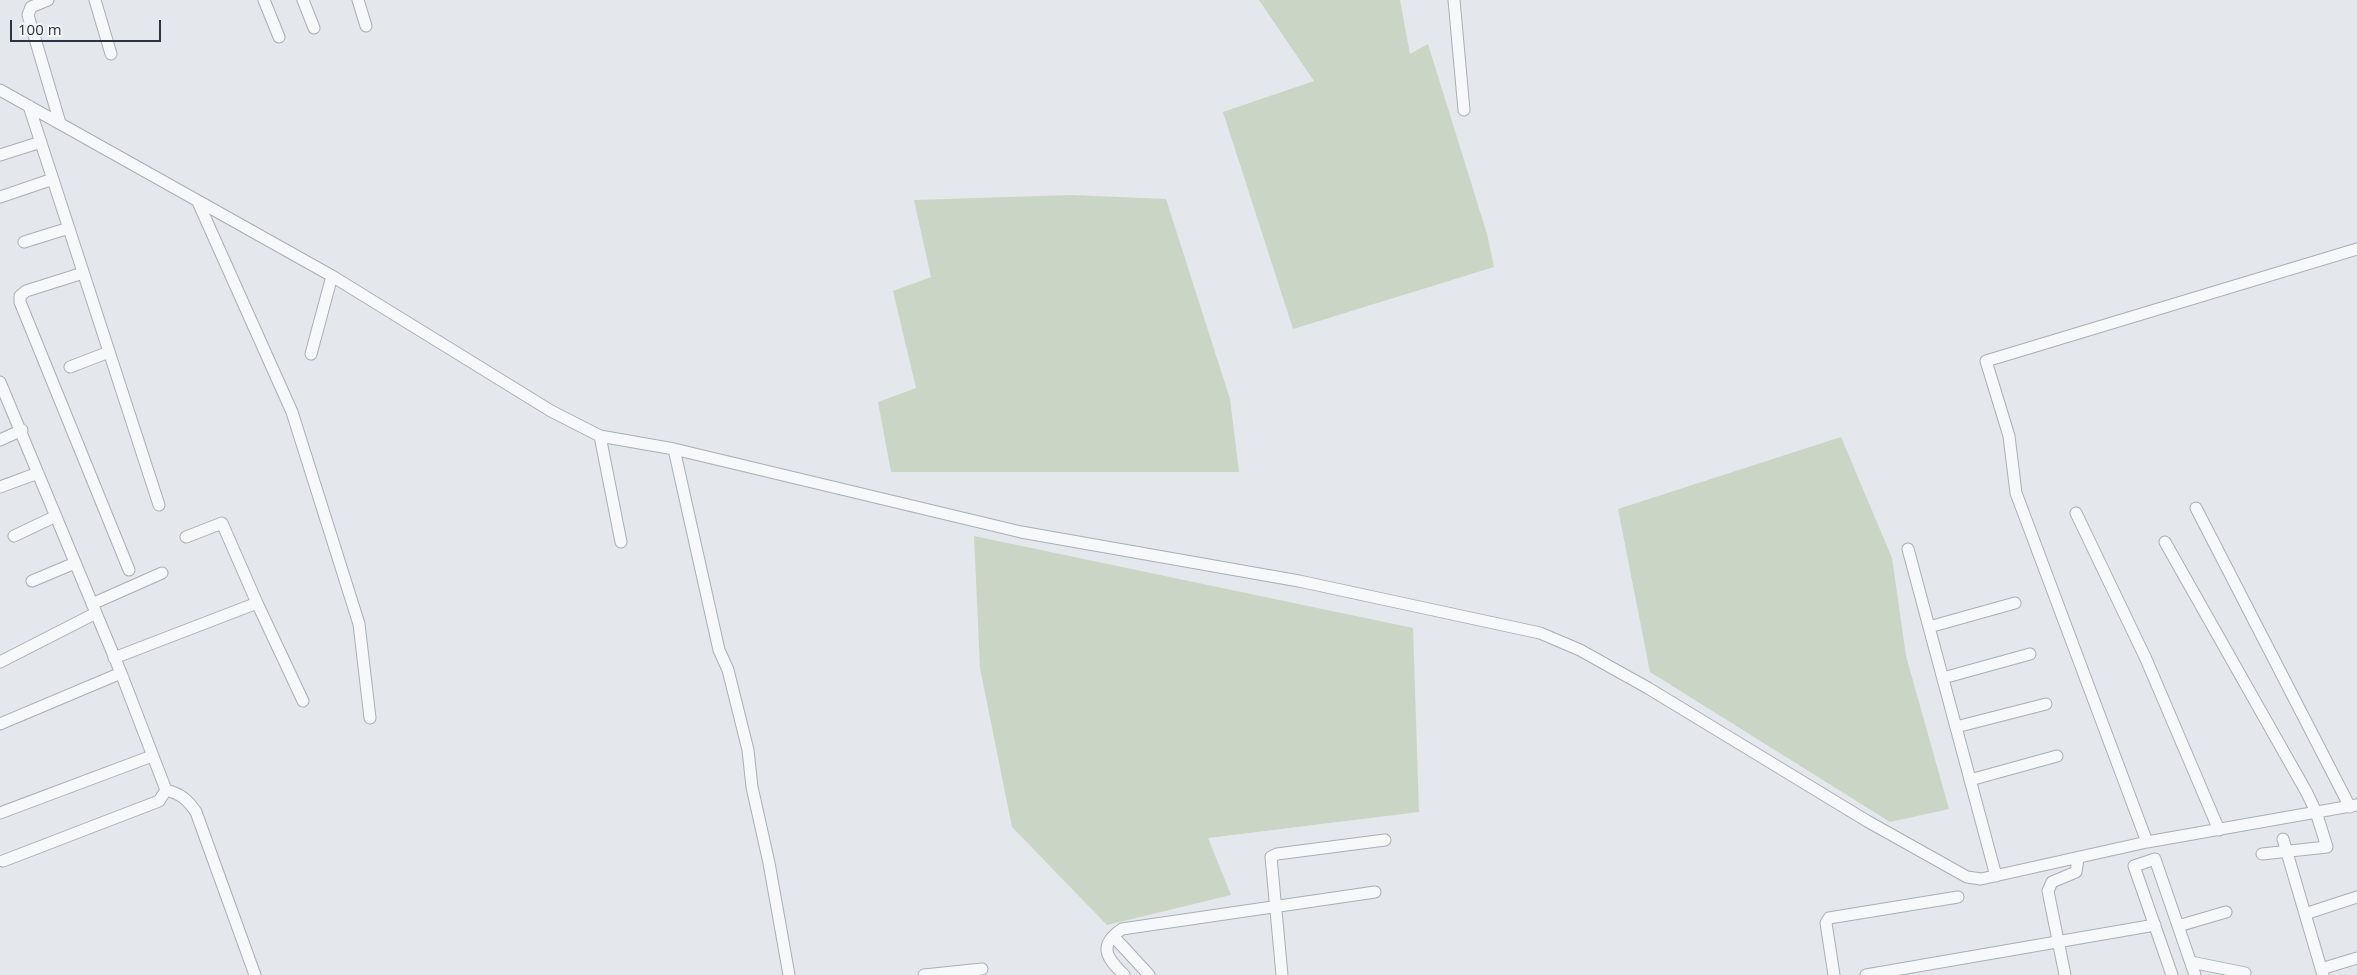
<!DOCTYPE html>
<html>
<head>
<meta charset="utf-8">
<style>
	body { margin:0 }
	#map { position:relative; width:2357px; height:975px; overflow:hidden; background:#e4e7ec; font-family:"Open Sans",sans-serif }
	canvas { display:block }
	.scale { position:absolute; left:10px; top:20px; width:151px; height:22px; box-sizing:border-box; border:2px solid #2b3445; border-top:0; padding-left:6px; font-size:15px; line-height:18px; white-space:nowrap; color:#2b3445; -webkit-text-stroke:4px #f4f6f9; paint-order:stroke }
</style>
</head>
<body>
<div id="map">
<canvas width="2357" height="975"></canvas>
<div class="scale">100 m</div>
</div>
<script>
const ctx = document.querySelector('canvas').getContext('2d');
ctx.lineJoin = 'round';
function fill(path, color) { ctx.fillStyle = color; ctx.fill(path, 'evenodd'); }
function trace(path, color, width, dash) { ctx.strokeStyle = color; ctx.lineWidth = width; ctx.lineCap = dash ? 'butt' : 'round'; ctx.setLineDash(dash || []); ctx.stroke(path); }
fill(new Path2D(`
	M1259 0H1400L1410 54 1428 44 1487 234 1494 267 1293 329 1223 112 1314 81Z
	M1071 195 1166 199 1230 399 1239 472H891L878 402 916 388 893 291 931 277 914 200Z
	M1841 437 1892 558 1906 656 1949 809 1890 822 1650 672 1618 509Z
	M974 536 1413 628 1419 812 1208 838 1231 895 1107 925 1012 827 980 668Z`), '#c9d6c5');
const minor = new Path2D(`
	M48 0 31 7 28 15 60 123
	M95 0 111 54
	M264 0 279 37
	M303 0 314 28
	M358 0 366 26
	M1454 0 1464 110
	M0 90 332 276 551 411 600 436 674 449 1021 532 1299 581 1540 633 1580 650 1648 688 1867 821 1967 877 1981 879 2147 842 2357 805
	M29 106 159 505
	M0 155 41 142
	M0 197 53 179
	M198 202 292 412 359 624 370 718
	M24 242 69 228
	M83 273 26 291 20 296V302L129 570
	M311 354 332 276
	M70 367 109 352
	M0 382 121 673 166 790 159 801 3 861
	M600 436 621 542
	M0 440 22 430
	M674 449 719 650 728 670 748 750 752 787 769 863 789 975
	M0 487 38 473
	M2196 508 2350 807
	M2076 513 2146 659 2219 830
	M14 536 56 516
	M186 537 222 523 257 603
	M2165 542 2307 793 2316 812 2327 847 2262 854
	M1908 549 1996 876
	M32 581 75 563
	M92 604 162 573
	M1929 627 2015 603
	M114 658 257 603 303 701
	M0 662 96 613
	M1943 678 2030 654
	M0 724 121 673
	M1956 727 2046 704
	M1970 780 2057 756
	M166 790C181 794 187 799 196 812L255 975
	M0 813 152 756
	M2283 839 2323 975
	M2147 842 2016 493 2009 436 1986 361 2357 249
	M2305 914 2357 897
	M2178 926 2226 912
	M1114 937 1149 975
	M2191 962 2245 973
	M2321 969 2357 958
	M924 975 982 969
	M1124 975C1107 958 1097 946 1122 929L1375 892
	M1282 975 1271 857 1277 854 1385 840
	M1834 975 1826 923 1829 918 1958 897
	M1866 975 2155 925
	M2065 975 2048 891 2052 882 2076 872 2078 859
	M2172 975 2134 866 2155 859 2195 975`);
trace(minor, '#a9aeb7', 13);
trace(minor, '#f7f8fa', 11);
</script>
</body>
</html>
